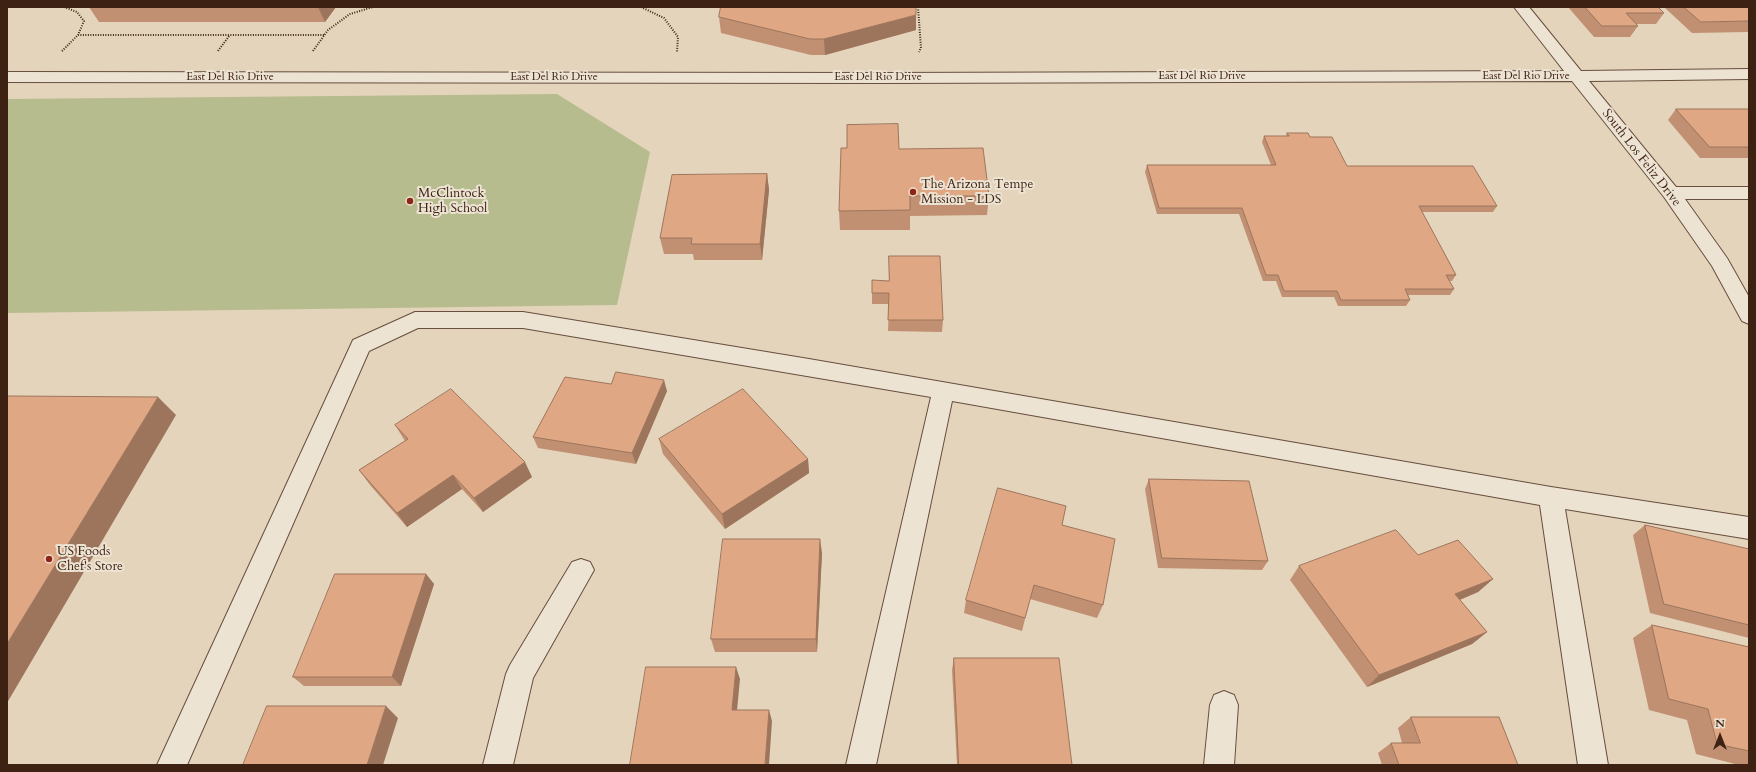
<!DOCTYPE html>
<html>
<head>
<meta charset="utf-8">
<style>
	body { margin:0 }
	#map { position:relative; width:1756px; height:772px; overflow:hidden; background:#e4d4bb; font-family:Cardo,serif }
	canvas { display:block }
	.frame { position:absolute; inset:0; border:8px solid #3d2214; pointer-events:none }
	.north { position:absolute; left:1700px; top:716px; width:40px; height:40px; -webkit-text-stroke:3px #ede3d3; paint-order:stroke; rotate:0deg; font-size:11px; font-weight:700; line-height:16px; text-align:center; color:#3d2214 }
	.north::after { content:''; display:block; margin:auto; width:14px; height:18px; background:#3d2214; clip-path:polygon(50% 0,100% 100%,50% 72%,0 100%) }
</style>
</head>
<body>
<div id="map">
<canvas width="1756" height="772"></canvas>
<div class="frame"></div>
<div class="north">N</div>
</div>
<script>
const ctx = document.querySelector('canvas').getContext('2d');
ctx.lineJoin = 'round';
function fill(path, color) { ctx.fillStyle = color; ctx.fill(path, 'evenodd'); }
function trace(path, color, width, dash) { ctx.strokeStyle = color; ctx.lineWidth = width; ctx.lineCap = dash ? 'butt' : 'round'; ctx.setLineDash(dash || []); ctx.stroke(path); }
function drawText(font, color, halo, rows, align = 'center') {
  ctx.font = font + ' Cardo,serif'; ctx.lineWidth = 4; ctx.setLineDash([]); ctx.textBaseline = 'middle'; ctx.strokeStyle = halo; ctx.fillStyle = color; for (const [text, x, y, turn = 0] of rows) {
    ctx.save(); ctx.translate(x, y); ctx.rotate((+turn || 0) * Math.PI / 180); ctx.textAlign = isNaN(turn) ? turn : align; if (halo) ctx.strokeText(text, 0, 0); ctx.fillText(text, 0, 0); ctx.restore();
  }
}
fill(new Path2D(`
	M557 94 650 152 617 305 7 313V99Z`), '#b7bc8e');
const minor = new Path2D(`
	M1514 7H1529L1581 71 1749 69V79L1589 81 1676 187H1749V199H1685L1727 258 1749 297V324L1742 321 1712 266 1664 197 1572 81 883 83 7 82V72L883 73 1564 71Z
	M415 312H523L809 359 1551 487 1749 517V539L1565 509 1608 765H1578L1540 505 952 401 876 765H846L931 397 523 328H418L369 351 187 765H157L353 340Z
	M581 559 590 562 594 570 533 678 513 765H483L506 674 510 665 572 562Z
	M1224 691 1234 695 1238 705 1234 765H1204L1210 705 1214 695Z`);
trace(minor, '#674e3e', 2);
trace(new Path2D(`
	M64 7 77 12 84 21 78 35
	M641 7 664 18 678 37 677 52
	M918 7 921 48 919 52
	M62 51 78 35H325
	M218 51 230 35
	M313 51 328 30 350 14 373 7`), '#3d2214', 2, [1, 1.5]);
fill(minor, '#ede3d3');
fill(new Path2D(`
	M89 7H336L325 22H99Z
	M1568 7H1658L1664 13 1656 24H1636L1638 26 1630 37H1594Z
	M1664 7H1749V32L1692 33Z
	M719 17 916 30 825 55H811L721 33Z
	M1676 109H1749V158H1700L1668 120Z
	M1287 133 1310 137 1347 166 1497 206 1493 212H1422L1456 275 1452 281H1449L1454 289 1450 295H1408L1410 300 1406 306H1338L1334 297H1282L1276 281H1263L1239 214H1157L1145 172 1147 165H1271L1262 142 1264 136H1286Z
	M899 149 989 196 987 215 910 216V230H840L839 211Z
	M767 174 769 190 762 260H694L693 254H664L660 238Z
	M872 280 943 320 942 332 888 331 889 304H872Z
	M611 384 667 391 636 464 538 448 533 437Z
	M395 425 532 477 483 512 462 489 407 527 370 485 359 470 405 441Z
	M659 439 808 459 809 473 725 529 663 454Z
	M1149 479 1268 561 1262 570 1158 568 1145 489Z
	M1062 525 1103 605 1097 618 1030 599 1022 631 964 613 966 600Z
	M1645 525 1749 549V638L1650 613 1633 535Z
	M822 553 817 652H715L711 639Z
	M1418 555 1493 579 1478 592 1460 600 1487 632 1472 644 1367 687 1290 580 1299 566Z
	M426 574 434 584 401 686H304L293 677Z
	M1652 625 1749 647V765H1739L1696 754 1687 720 1649 710 1633 638Z
	M954 658 1072 765H957L952 670Z
	M1411 717 1518 765H1382L1378 753 1391 743H1402L1398 728Z`), '#c19072');
fill(new Path2D(`
	M318 7H336L325 22Z
	M916 15V30L825 55 824 39Z
	M767 174 769 190 762 260 760 244Z
	M664 380 667 391 636 464 632 453Z
	M158 397 176 415 7 703V644Z
	M808 459 809 473 725 529 722 514Z
	M525 462 532 477 483 512 474 498Z
	M453 475 462 489 407 527 397 513Z
	M820 539 822 553 817 652 816 639Z
	M426 574 434 584 401 686 392 677Z
	M1493 579 1478 592 1442 607 1455 594Z
	M1487 632 1472 644 1367 687 1379 675Z
	M736 667 740 679 736 721 732 710Z
	M386 706 398 718 383 765H367Z
	M769 710 772 721 769 765H765Z`), '#9d755c');
const building = new Path2D(`
	M721 7H916V15L824 39H810L719 17Z
	M1585 7H1658L1664 13H1626L1638 26H1602Z
	M1684 7H1749V21L1701 22Z
	M1676 109H1749V147H1710Z
	M898 124 899 149 983 148 989 196H910V210L839 211 841 148H847V125Z
	M1287 133H1308L1310 137H1332L1347 166H1473L1497 206H1419L1456 275H1446L1454 289H1405L1410 300H1341L1337 291H1284L1278 275H1266L1242 208H1159L1147 165H1276L1264 136H1289Z
	M767 174 760 244H691L692 238H660L672 175Z
	M889 256H940L943 320H888L889 293H872V280L889 281Z
	M616 372 664 380 632 453 533 437 565 377 611 384Z
	M451 389 525 462 474 498 453 475 397 513 359 470 408 439 395 425Z
	M743 389 808 459 722 514 659 439Z
	M7 396 158 397 7 644Z
	M1149 479 1249 481 1268 561 1162 558Z
	M998 488 1066 506 1062 525 1115 539 1103 605 1034 585 1025 618 966 600Z
	M1645 525 1749 549V625L1664 604Z
	M1396 530 1418 555 1458 540 1493 579 1455 594 1487 632 1379 675 1299 566Z
	M723 539H820L816 639H711Z
	M335 574H426L392 677H293Z
	M1652 625 1749 647V751L1717 744 1708 709 1669 699Z
	M954 658H1059L1072 765H959Z
	M646 667H736L732 710H769L765 765H630Z
	M267 706H386L367 765H243Z
	M1411 717H1499L1518 765H1399L1391 743H1420Z`);
fill(building, '#e0a784');
trace(building, '#9d755c', 1);
for (const [x, y, r, color] of [
	[913,192,4,"#8f2418"],
	[410,201,4,"#8f2418"],
	[49,559,4,"#8f2418"]
]) { const dot = new Path2D(); dot.arc(x, y, r, 0, 2 * Math.PI); ctx.fillStyle = color; ctx.fill(dot); trace(dot, '#ede3d3', 1.5); }
drawText('11px', '#3d2214', '#ede3d3', [
	["East Del Rio Drive",1202,76],
	["East Del Rio Drive",1526,76],
	["East Del Rio Drive",230,77],
	["East Del Rio Drive",554,77],
	["East Del Rio Drive",878,77]
]);
drawText('13px', '#3d2214', '#ede3d3', [
	["South Los Feliz Drive",1641,158,52]
]);
drawText('13px', '#3d2214', '#ede3d3', [
	["The Arizona Tempe",921,185],
	["Mission - LDS",921,200],
	["McClintock",418,194],
	["High School",418,209],
	["US Foods",57,552],
	["Chef's Store",57,567]
], 'left');
</script>
</body>
</html>
